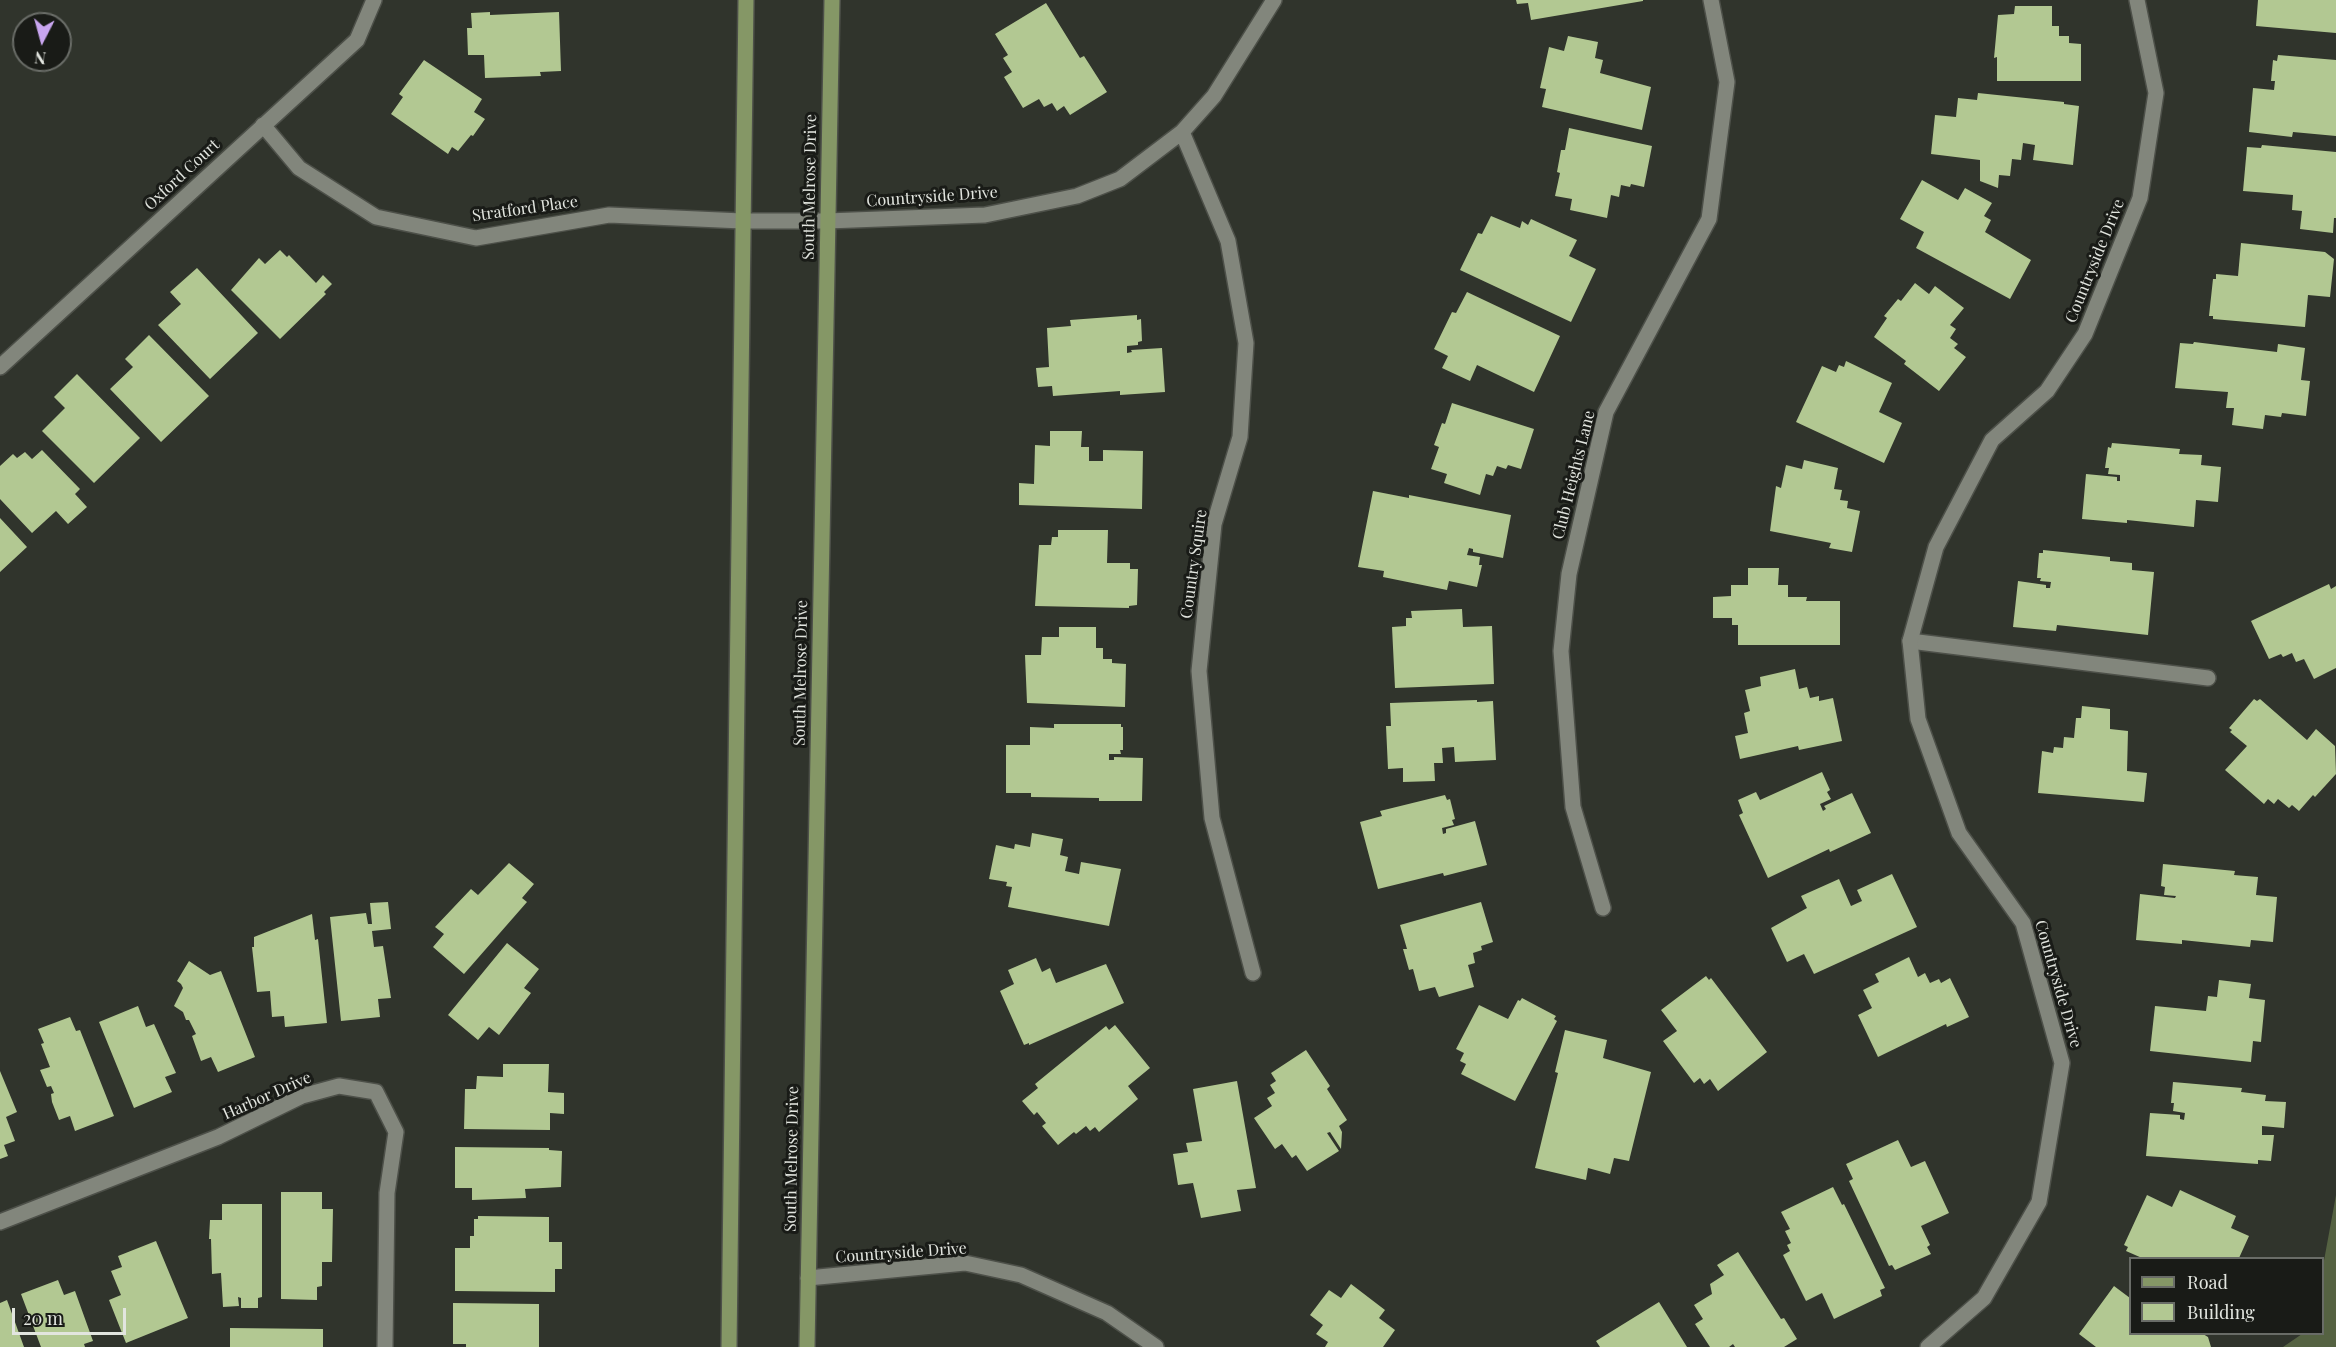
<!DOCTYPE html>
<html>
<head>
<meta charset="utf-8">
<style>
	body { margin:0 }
	#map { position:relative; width:2336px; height:1347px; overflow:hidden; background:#30342c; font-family:"Playfair Display",serif }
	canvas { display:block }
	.legend { position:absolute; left:2129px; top:1257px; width:195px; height:78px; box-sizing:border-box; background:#191b17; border:2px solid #696c67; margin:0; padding:8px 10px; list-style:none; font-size:18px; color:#e2e5df }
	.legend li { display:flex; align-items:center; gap:12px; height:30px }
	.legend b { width:30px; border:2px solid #696c67 }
	.north { position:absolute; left:12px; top:12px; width:60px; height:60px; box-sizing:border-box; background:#191b17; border:2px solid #696c67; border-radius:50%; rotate:186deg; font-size:16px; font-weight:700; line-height:24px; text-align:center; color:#e2e5df }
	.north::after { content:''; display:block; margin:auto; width:21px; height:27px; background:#c8a5ef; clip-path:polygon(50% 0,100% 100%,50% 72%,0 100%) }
	.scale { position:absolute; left:12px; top:1308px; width:114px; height:27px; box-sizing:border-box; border:3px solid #e2e5df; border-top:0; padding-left:8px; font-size:18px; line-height:21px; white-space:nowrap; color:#e2e5df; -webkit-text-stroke:4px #191b17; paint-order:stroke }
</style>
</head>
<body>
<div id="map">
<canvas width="2336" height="1347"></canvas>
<ul class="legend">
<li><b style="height:8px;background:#859766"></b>Road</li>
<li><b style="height:16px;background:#b2c892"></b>Building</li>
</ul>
<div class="north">N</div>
<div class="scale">20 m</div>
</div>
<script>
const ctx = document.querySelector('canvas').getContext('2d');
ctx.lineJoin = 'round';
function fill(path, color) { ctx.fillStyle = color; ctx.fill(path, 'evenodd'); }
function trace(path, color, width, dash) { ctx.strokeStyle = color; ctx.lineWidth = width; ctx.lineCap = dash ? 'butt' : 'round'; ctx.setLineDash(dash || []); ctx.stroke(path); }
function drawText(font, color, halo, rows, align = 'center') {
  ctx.font = font + ' "Playfair Display",serif'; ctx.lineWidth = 6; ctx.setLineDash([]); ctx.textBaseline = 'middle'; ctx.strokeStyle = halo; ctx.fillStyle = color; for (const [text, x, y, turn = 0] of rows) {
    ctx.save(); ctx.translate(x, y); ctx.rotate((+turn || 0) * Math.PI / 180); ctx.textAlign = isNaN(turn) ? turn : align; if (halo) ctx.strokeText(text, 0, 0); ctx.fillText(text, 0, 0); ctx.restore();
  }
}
fill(new Path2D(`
	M2336 1195V1347H2283L2302 1334H2322L2323 1266Z`), '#556242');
fill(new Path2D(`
	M1516 0H1643V1L1531 20 1528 3 1517 4Z
	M2258 0H2336V33L2256 26Z
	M1046 3 1080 58 1084 56 1107 92 1070 115 1064 106 1057 111 1052 103 1044 107 1039 99 1023 108 1004 77 1012 72 1003 58 1008 55 995 34Z
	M2015 6H2052V26H2059V36H2069V43L2081 44V81H1997V57L1994 58 1998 15 2014 14Z
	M490 12V15L559 12 561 71 540 72 541 76 485 78 484 55H468L467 28H472L471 13Z
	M1568 36 1598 42 1595 58 1603 60 1600 73 1651 87 1642 130 1542 107 1546 89 1540 88 1549 47 1564 51Z
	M2278 55 2336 60V136L2293 132 2292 137 2249 132 2253 88 2274 90 2275 81H2271L2273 60 2277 61Z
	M424 60 482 99 474 112 485 119 473 136 471 135 458 151 452 147 448 154 391 114 403 97 399 94Z
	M1978 93 2064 102V104L2079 106 2073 165 2033 160 2035 145 2023 143 2021 160 2012 159 2010 176 1999 175 1998 188 1980 181V160L1931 154 1935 115 1956 117 1958 98 1977 100Z
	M1569 128 1652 146 1644 187 1631 184 1630 187 1621 185 1619 197 1611 195 1607 218 1570 210 1572 199 1555 196 1560 173 1557 172 1561 150H1565Z
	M2262 145 2336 152V218H2334L2333 233 2300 229 2302 211 2292 210 2293 195 2243 191 2247 147 2261 148Z
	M1922 180 1958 200 1965 188 1992 203 1984 216 1991 220 1985 232 2031 260 2010 299 1916 248 1924 232 1900 219Z
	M1491 216 1520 228 1522 221 1528 225 1531 219 1577 240 1569 256 1596 269 1571 322 1460 270 1478 233 1482 234Z
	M2241 243 2325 252 2334 259 2330 297 2308 295 2305 327 2213 319V316H2209L2213 279H2216V274L2238 276Z
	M280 250 287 257 289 255 316 283 323 275 332 284 324 292 326 294 280 339 231 290 259 258 265 264Z
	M197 268 258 333 210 379 158 325 181 304 170 292Z
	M1915 283 1929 294 1935 286 1964 308 1950 325 1956 329 1950 338 1958 344 1954 348 1966 357 1939 391 1904 364 1906 361 1874 337 1887 318 1884 316 1898 299 1901 301Z
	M1467 292 1560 336 1534 392 1477 365 1470 381 1442 368 1448 356 1434 349 1452 312 1456 313Z
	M1137 315V320L1141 319 1142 341 1138 342V345L1127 346V353L1132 352 1131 350 1162 348 1165 392 1120 395V391L1053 396 1052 386 1038 387 1036 368 1049 367 1047 328 1071 326 1070 320Z
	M149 335 209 396 161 442 110 389 133 367 125 359Z
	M2194 342 2277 352 2278 344 2305 348 2301 380 2310 381 2306 416 2282 413 2281 417 2265 415 2263 429 2232 425 2234 408H2226L2228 392 2175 388 2180 343 2193 344Z
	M1846 361 1892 383 1879 412 1902 423 1884 463 1796 422 1822 366 1836 372 1839 365 1844 367Z
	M77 374 140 438 94 483 42 431 65 408 54 397Z
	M1452 403 1534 429 1521 469 1508 465 1506 469 1497 466 1493 476 1486 474 1480 495 1444 483 1447 474 1431 469 1439 447 1434 445 1442 423 1445 424Z
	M1050 431H1082L1081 447H1089V461H1103V450L1143 451 1142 509 1019 505V483L1034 484 1035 445 1050 446Z
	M2112 443 2180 449 2179 454 2202 455 2201 465 2221 467 2218 502 2196 500 2194 527 2127 520V523L2082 519 2086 474 2117 477V481H2120V475L2108 474 2109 468H2105L2108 447 2111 448Z
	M42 450 80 489 75 494 87 507 68 524 56 511 32 533 0 499V466L13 454 17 458 25 452 32 459Z
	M1804 460 1838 468 1834 489 1842 490 1840 500 1848 501 1847 508 1860 511 1852 552 1829 548 1831 543 1770 531 1776 486 1781 488 1786 465 1802 469Z
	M1373 491 1409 498V495L1511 515 1503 558 1473 552V549L1469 548 1467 555 1480 557 1479 565H1482L1477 587 1449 581 1447 590 1383 577 1384 571 1358 567Z
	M0 518 27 547 0 572Z
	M1058 530H1108L1107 563H1130V569H1138L1137 605 1129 606V608L1035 606 1039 545H1051L1052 537H1058Z
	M2043 550 2110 557V561L2132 563V570L2154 572 2148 635 2057 625 2056 631 2013 627 2018 581 2046 585V588H2050L2051 582 2040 581 2041 578H2037L2039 553H2043Z
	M1748 568H1779L1778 585H1788V597H1807L1806 601H1840V645H1738V625H1732V618H1713V597L1731 596V585H1748Z
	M2329 584 2331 589 2336 586V668L2314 679 2304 659 2296 662 2292 653 2283 657 2281 654 2269 659 2251 621Z
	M1462 609 1463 627 1492 626 1494 684 1395 688 1392 627 1406 626V618H1412L1411 611Z
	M1059 627H1096V648H1103V659H1112V663L1126 664 1125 707 1027 703 1025 655H1041L1042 637H1059Z
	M1795 669 1799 689 1807 687 1810 698 1819 696V701L1833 698 1842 741 1799 750 1798 746 1740 759 1735 736 1748 733 1744 713 1750 711 1745 690 1761 686 1760 677Z
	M2254 699 2257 701 2260 699 2307 740 2316 729 2335 746 2336 774 2315 797 2313 795 2299 811 2292 805 2289 808 2278 799 2274 804 2268 799 2264 804 2225 770 2247 746 2230 732 2232 730 2229 728Z
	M1477 700V702L1493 701 1496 760 1455 762 1454 747 1442 748 1443 763H1434L1435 781 1403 782V768L1388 769 1386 726H1391L1390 703Z
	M2082 706 2110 709V729L2128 731 2127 771 2147 773 2144 802 2038 793 2042 751 2053 753 2054 747 2063 748 2064 737 2074 738 2076 718H2081Z
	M1054 724H1121V727H1123V750H1120L1121 754H1109V760H1114V757L1143 758 1142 801H1099V798L1031 797V793H1006V745H1030V727L1054 728Z
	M1822 772 1830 790 1827 792 1831 799 1820 804 1823 811 1826 809 1824 806 1852 793 1871 833 1830 852 1829 849 1768 878 1739 815 1743 813 1738 800 1756 792 1760 800Z
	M1445 795 1447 800 1450 799 1455 819 1452 820 1454 825 1442 828 1443 834 1446 833V829L1475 821 1487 865 1444 876 1443 873 1378 889 1360 822 1382 816 1380 811Z
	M1032 833 1063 839 1060 855 1068 857 1065 871 1079 874 1081 862 1121 869 1109 926 1008 907 1012 887 1006 886 1007 882 989 879 996 845 1014 849 1015 844 1030 847Z
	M509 863 534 884 522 898 527 902 464 974 433 947 444 934 435 927 471 889 478 895Z
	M2163 864 2235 871 2234 875 2258 877 2256 895 2277 897 2273 942 2251 940 2250 947 2182 940V944L2136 940 2140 894 2175 898 2176 896 2164 895 2165 887 2161 886Z
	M1892 874 1917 927 1814 974 1804 954 1787 962 1771 928 1807 908 1801 896 1839 879 1851 906 1862 901 1857 890Z
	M388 902 391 929 372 931 374 947 383 946 391 998 378 999 380 1017 341 1021 330 917 366 913 368 924H372L370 903Z
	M1481 902 1493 942 1481 946 1482 950 1473 953 1475 963 1468 965 1474 987 1439 997 1435 987 1419 991 1413 969 1409 970 1403 949H1407L1400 925Z
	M312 914 315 940 318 939 327 1023 285 1027 284 1016 272 1017 270 991 257 992 252 947H254V937Z
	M507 943 539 969 524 988 531 993 499 1035 489 1027 478 1040 448 1015Z
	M1909 957 1918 977 1925 973 1930 983 1939 979 1941 983 1950 978 1969 1017 1947 1027 1946 1024 1878 1057 1858 1015 1872 1008 1863 990 1879 982 1875 974Z
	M1036 958 1042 972 1050 968 1056 983 1106 964 1124 1003 1029 1045V1043L1024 1045 1000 991 1014 984 1008 970Z
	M189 961 210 975 221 971 255 1057 218 1072 211 1057 201 1061 192 1036 196 1034 189 1020H186L183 1012 174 1006 183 988 181 984 177 981Z
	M1706 976 1709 980 1711 978 1767 1052 1718 1091 1710 1079 1704 1084 1700 1078 1694 1083 1663 1041 1677 1031 1661 1010Z
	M2219 980 2251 984 2249 998 2265 1000 2261 1042 2253 1041 2251 1062 2150 1051 2155 1006 2206 1011 2208 996 2217 997Z
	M1522 998 1556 1016 1554 1019 1557 1021 1515 1101 1461 1074 1466 1064 1460 1061 1464 1053 1456 1049 1479 1005 1508 1019 1518 1000 1520 1001Z
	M138 1006 146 1027 154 1024 176 1073 165 1077 172 1092 134 1108 99 1022Z
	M70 1017 76 1031 80 1030 114 1116 75 1131 70 1116 59 1120 52 1102 51 1094 54 1093 51 1086 47 1087 40 1070 50 1067 41 1044 44 1043 38 1029Z
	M1115 1025 1150 1068 1128 1086 1138 1099 1099 1132 1095 1127 1090 1131 1086 1126 1076 1134 1074 1132 1058 1145 1042 1126 1046 1123 1037 1112 1034 1115 1022 1101 1038 1088 1035 1084 1106 1026 1109 1030Z
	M1565 1030 1607 1040 1603 1058 1651 1072 1629 1161 1614 1158 1610 1174 1588 1168 1586 1180 1535 1168 1558 1073 1555 1072Z
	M1306 1050 1330 1086 1327 1089 1347 1120 1339 1126 1342 1132 1341 1149 1330 1132 1327 1133 1339 1151 1307 1171 1296 1155 1292 1158 1282 1144 1275 1149 1254 1118 1272 1106 1267 1098 1275 1093 1270 1085 1276 1081 1271 1073Z
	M503 1064H549L548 1092 564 1093V1114L550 1113V1130L464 1129 465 1089H476L477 1076 503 1077Z
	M0 1071 17 1112 6 1117 15 1141 4 1145 8 1156 0 1159Z
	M1237 1081 1256 1188 1237 1190 1241 1211 1201 1218 1193 1183 1178 1185 1173 1154 1188 1152 1186 1143 1202 1141 1193 1089Z
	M2173 1082 2242 1088 2241 1092 2266 1095 2265 1101 2286 1102 2284 1128 2262 1126V1135H2274L2271 1161 2258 1160V1164L2146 1156 2150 1113 2180 1115V1119L2184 1120 2185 1113 2173 1111 2174 1103H2171Z
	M1898 1140 1911 1167 1925 1161 1949 1213 1921 1226 1930 1245 1927 1247 1931 1254 1895 1270 1892 1265 1889 1266 1849 1181 1853 1179 1846 1164Z
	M455 1147 549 1148V1150L562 1151 561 1187 525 1189 526 1198 472 1200V1188H455Z
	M1833 1187 1842 1205 1844 1204 1885 1288 1880 1290 1882 1296 1834 1319 1822 1293 1806 1301 1783 1255 1790 1251 1787 1245 1791 1243 1785 1231 1790 1229 1781 1212Z
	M2180 1190 2236 1216 2231 1228 2249 1236 2239 1258H2142L2126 1251 2128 1247 2124 1245 2147 1195 2172 1207Z
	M281 1192H322V1209H333L332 1262H322V1286L317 1287V1300L281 1299Z
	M222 1204H262V1297L258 1298V1308H241V1298L238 1297 239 1306 223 1307 221 1273 212 1274 211 1239H209L210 1220H222Z
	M478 1216 549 1217V1242H562V1269H555V1292L455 1291V1248H470V1236H474V1219H478Z
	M156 1241 188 1318 126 1343 109 1300 121 1295 111 1271 122 1267 118 1256Z
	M1738 1252 1781 1319 1784 1318 1797 1339 1784 1347H1735L1733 1344 1729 1347H1710L1695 1324 1703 1319 1694 1305 1712 1294 1710 1284 1724 1275 1717 1265Z
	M58 1280 64 1295 75 1291 93 1341 84 1344 85 1347H41L21 1294Z
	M1351 1284 1385 1310 1379 1318 1395 1330 1383 1347H1325L1328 1342 1316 1334 1323 1325 1310 1315 1329 1290 1341 1298Z
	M2114 1286 2130 1298V1334H2203L2208 1337 2211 1347H2096L2079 1334Z
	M7 1300 24 1347H0V1303Z
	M1659 1302 1687 1347H1600L1596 1341Z
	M453 1303 539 1304V1347H466V1344H453Z
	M230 1328 323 1329V1347H230Z`), '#b2c892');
const lane = new Path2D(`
	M1910 641 2208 678`);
const street = new Path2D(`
	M263 125 299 168 376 217 476 238 609 215 742 221H827L985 215 1077 196 1120 179 1182 132 1214 96 1274 0
	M1182 132 1228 241 1246 343 1240 437 1214 524 1199 671 1212 818 1253 973
	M0 367 357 40 374 0
	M1603 908 1573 807 1561 651 1569 574 1606 412 1709 219 1727 82 1711 0
	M0 1222 218 1137 302 1096 339 1086 376 1092 396 1132 387 1193 385 1347
	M808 1278 965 1263 1021 1275 1107 1313 1156 1347
	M1928 1347 1984 1298 2039 1202 2062 1063 2023 923 1959 833 1918 719 1910 641 1936 547 1992 440 2047 391 2085 334 2140 198 2156 93 2137 0`);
const primary = new Path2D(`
	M729 1347C737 898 737 449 746 0
	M807 1347 832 0`);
trace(lane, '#4d5049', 18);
trace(street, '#4d5049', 18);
trace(primary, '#4d5049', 18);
trace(lane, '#82867c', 15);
trace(street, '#82867c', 15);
trace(primary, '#859766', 15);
drawText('16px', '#e2e5df', '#191b17', [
	["Oxford Court",182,175,-43],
	["South Melrose Drive",810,187,-89],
	["Countryside Drive",932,197,-4],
	["Stratford Place",525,209,-8],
	["Countryside Drive",2095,261,-68],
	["Club Heights Lane",1574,475,-76],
	["Country Squire",1194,564,-82],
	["South Melrose Drive",801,673,-89],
	["Countryside Drive",2058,984,74],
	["Harbor Drive",267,1096,-24],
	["South Melrose Drive",792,1159,-89],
	["Countryside Drive",901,1253,-4]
]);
</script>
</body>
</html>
